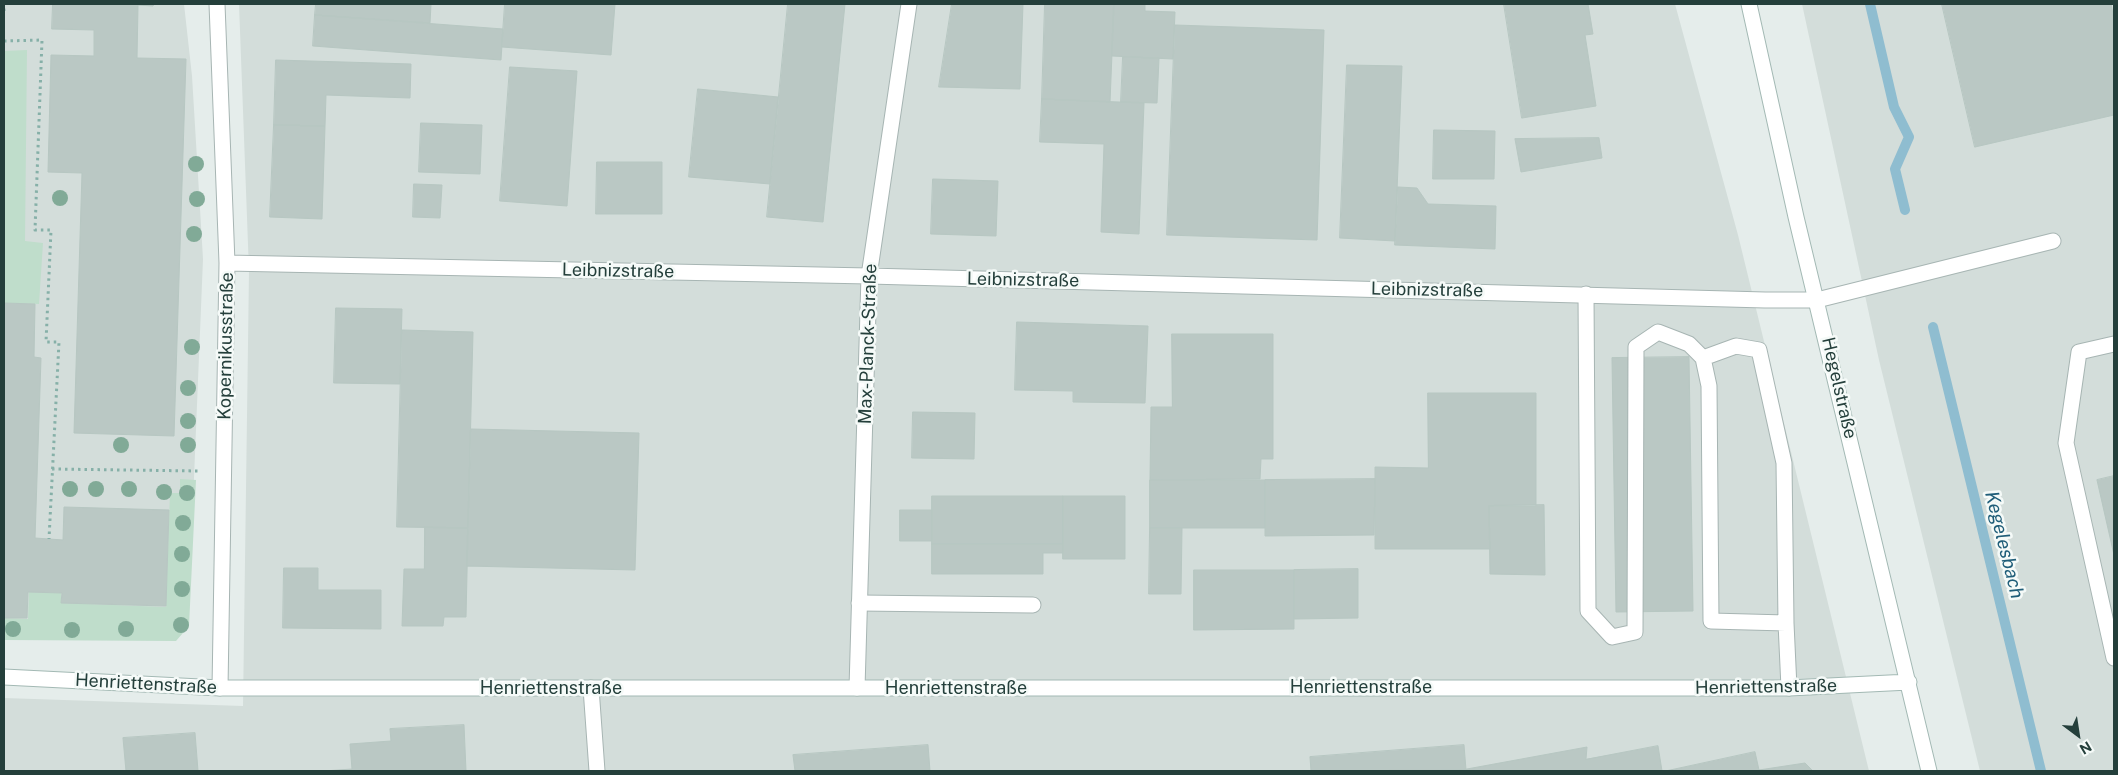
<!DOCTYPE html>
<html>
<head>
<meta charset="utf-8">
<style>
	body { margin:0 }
	#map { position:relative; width:2118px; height:775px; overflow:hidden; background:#e5edeb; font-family:"Public Sans",sans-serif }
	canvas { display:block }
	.frame { position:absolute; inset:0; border:5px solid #243f3b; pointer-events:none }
	.north { position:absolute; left:2053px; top:710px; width:50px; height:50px; -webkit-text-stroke:4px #f5faf8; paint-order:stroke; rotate:149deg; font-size:14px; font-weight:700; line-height:20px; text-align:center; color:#243f3b }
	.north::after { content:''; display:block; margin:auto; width:18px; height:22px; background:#243f3b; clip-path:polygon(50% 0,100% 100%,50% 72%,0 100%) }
</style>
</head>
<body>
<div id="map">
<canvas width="2118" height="775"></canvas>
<div class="frame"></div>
<div class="north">N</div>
</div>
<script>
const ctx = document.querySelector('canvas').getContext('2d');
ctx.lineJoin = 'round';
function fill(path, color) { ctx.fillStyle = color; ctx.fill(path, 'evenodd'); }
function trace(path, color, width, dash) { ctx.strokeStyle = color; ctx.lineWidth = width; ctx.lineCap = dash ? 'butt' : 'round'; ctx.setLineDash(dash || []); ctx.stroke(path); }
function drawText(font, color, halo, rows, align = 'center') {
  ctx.font = font + ' "Public Sans",sans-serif'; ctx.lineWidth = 5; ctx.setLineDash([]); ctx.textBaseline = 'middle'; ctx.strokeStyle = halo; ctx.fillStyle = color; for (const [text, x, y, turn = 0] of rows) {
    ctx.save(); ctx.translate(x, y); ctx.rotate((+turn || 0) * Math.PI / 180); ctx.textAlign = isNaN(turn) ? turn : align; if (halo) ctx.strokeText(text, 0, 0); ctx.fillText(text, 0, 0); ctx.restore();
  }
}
fill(new Path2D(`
	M4 4H184L192 76 203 259 188 623 4 638Z
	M239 4H1675L1738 235 1869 771H4V698L243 706 249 271Z
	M1802 4H2114V771H1980L1879 360Z`), '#d3ddda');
fill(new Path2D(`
	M27 50 25 241 43 243 39 304 4 303V51Z
	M180 479 196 480 189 626 176 641 4 640V618L28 619 29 592 61 593V603L166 607 170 493H180Z`), '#bfddcb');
trace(new Path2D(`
	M1870 4 1894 107 1909 137 1895 169 1905 210
	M1933 327 2041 771`), '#8fbdd0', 10);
const building = new Path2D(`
	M53 4H154L153 6 138 5 137 58 186 59 174 436 74 433 82 173 48 172 51 55 94 56V30L52 29Z
	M316 4H431L430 23 315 15Z
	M505 4H615L611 55 502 47Z
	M788 4H845L823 222 767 217Z
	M952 4H1023L1020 89 939 87Z
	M1045 4H1114L1110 102 1042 99Z
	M1114 4H1145V11L1175 12 1173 59 1112 56Z
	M1504 4H1588L1593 34 1585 35 1596 106 1522 118Z
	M1942 4H2111L2114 19V115L1975 147Z
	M315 15 503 29 501 60 313 46Z
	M1175 25 1324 30 1317 240 1167 235Z
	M1123 57 1159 58 1157 103 1121 102Z
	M276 60 411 64 410 98 326 95 325 126 274 125Z
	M1347 65 1402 66 1395 241 1340 238Z
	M510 67 577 71 567 206 500 201Z
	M698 89 778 97 770 184 689 177Z
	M1042 99 1144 103 1139 234 1101 232 1104 144 1040 142Z
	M421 123 482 125 480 174 419 172Z
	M274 125 325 126 322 219 270 217Z
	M1434 130 1495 131 1494 179H1433Z
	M1599 138 1602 158 1521 172 1515 139Z
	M597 162H662V214H596Z
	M933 179 998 181 996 236 931 234Z
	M414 184 442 185 440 218 413 217Z
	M1398 187 1417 188 1428 204 1496 206 1495 249 1395 245Z
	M4 303 35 304 34 357 41 358 35 538 63 540 64 507 169 510 166 606 61 603 62 593 28 592 27 618H4Z
	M336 308 402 309 400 384 334 383Z
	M1017 322 1148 326 1145 403 1073 402V391L1015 390Z
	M402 330 473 332 468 528 397 527Z
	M1172 334H1273V459H1261L1260 479 1150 480 1151 407H1172Z
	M1689 357 1693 611 1616 612 1612 358Z
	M1428 393H1536V506H1489L1490 549H1375V467L1428 468Z
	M913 412 975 413 974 459 912 458Z
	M471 429 639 433 635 570 467 566Z
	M2114 476V555L2097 480Z
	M1375 479 1374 535 1265 536V480Z
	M1150 480H1265V528H1150Z
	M932 496H1063V544H932Z
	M1063 496H1125V559H1063Z
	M1544 505 1545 575 1490 574 1489 506Z
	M900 510H932V541H900Z
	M425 527 468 528 466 617H444L443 626H402L404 569H424Z
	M1150 528H1182L1181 594H1149Z
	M932 544H1063V553H1043V574H932Z
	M284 568H318V590H381V629L283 628Z
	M1358 569V618L1294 619V570Z
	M1194 570H1294V629L1194 630Z
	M464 725 466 771H324L352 769 350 744 391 741 390 729Z
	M195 733 198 771H126L123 738Z
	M928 745 930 771H795L793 755Z
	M1464 745 1466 770 1311 771 1310 757Z
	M1658 746 1662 771H1456L1587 747 1586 759Z
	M1755 752 1759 770 1805 763 1813 771H1666Z`);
fill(building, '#bac8c4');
trace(building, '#b7c7c2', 1);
const lane = new Path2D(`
	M1586 294 1588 611 1612 637 1635 632 1636 347 1658 332 1689 344 1703 358 1709 386 1711 621 1786 623 1789 688
	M1817 300 2053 241
	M2114 344 2079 352 2066 443 2114 658
	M1703 358 1736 346 1759 350 1784 463 1786 623
	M859 603 1033 605
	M591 688 597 771`);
const street = new Path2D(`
	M217 4 227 263 220 688
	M227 263 869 276 1765 300H1817
	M857 688 869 276 909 4`);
const secondary = new Path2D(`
	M1749 4 1796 217 1929 771
	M4 677 220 688H1789L1909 682`);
trace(lane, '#a7b5b3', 17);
trace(street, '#a7b5b3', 17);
trace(secondary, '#a3b9b4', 17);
trace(new Path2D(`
	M4 11V4
	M4 41 42 40 35 230H51L46 342H59L49 539
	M52 469 199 471`), '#86b0a8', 3, [2.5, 4]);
trace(lane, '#fff', 15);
trace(street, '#fff', 15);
trace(secondary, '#fff', 15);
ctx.fillStyle = '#81aa97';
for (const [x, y] of [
	[196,164],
	[60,198],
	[197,199],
	[194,234],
	[192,347],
	[188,388],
	[188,421],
	[121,445],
	[188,445],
	[70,489],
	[96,489],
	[129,489],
	[164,492],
	[187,493],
	[183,523],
	[182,554],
	[182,589],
	[181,625],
	[13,629],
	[126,629],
	[72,630]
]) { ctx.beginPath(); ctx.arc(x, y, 8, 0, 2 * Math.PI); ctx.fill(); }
drawText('18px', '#243f3b', '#f5faf8', [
	["Leibnizstraße",618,271,1],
	["Leibnizstraße",1023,280,1],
	["Leibnizstraße",1427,290,1],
	["Max-Planck-Straße",868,344,-88],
	["Kopernikusstraße",226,346,-89],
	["Hegelstraße",1839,388,77],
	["Henriettenstraße",146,684,3],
	["Henriettenstraße",1361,687],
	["Henriettenstraße",1766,687,-1],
	["Henriettenstraße",551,688],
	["Henriettenstraße",956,688]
]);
drawText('italic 19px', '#205e79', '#f5faf8', [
	["Kegelesbach",2004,545,76]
]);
</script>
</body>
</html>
